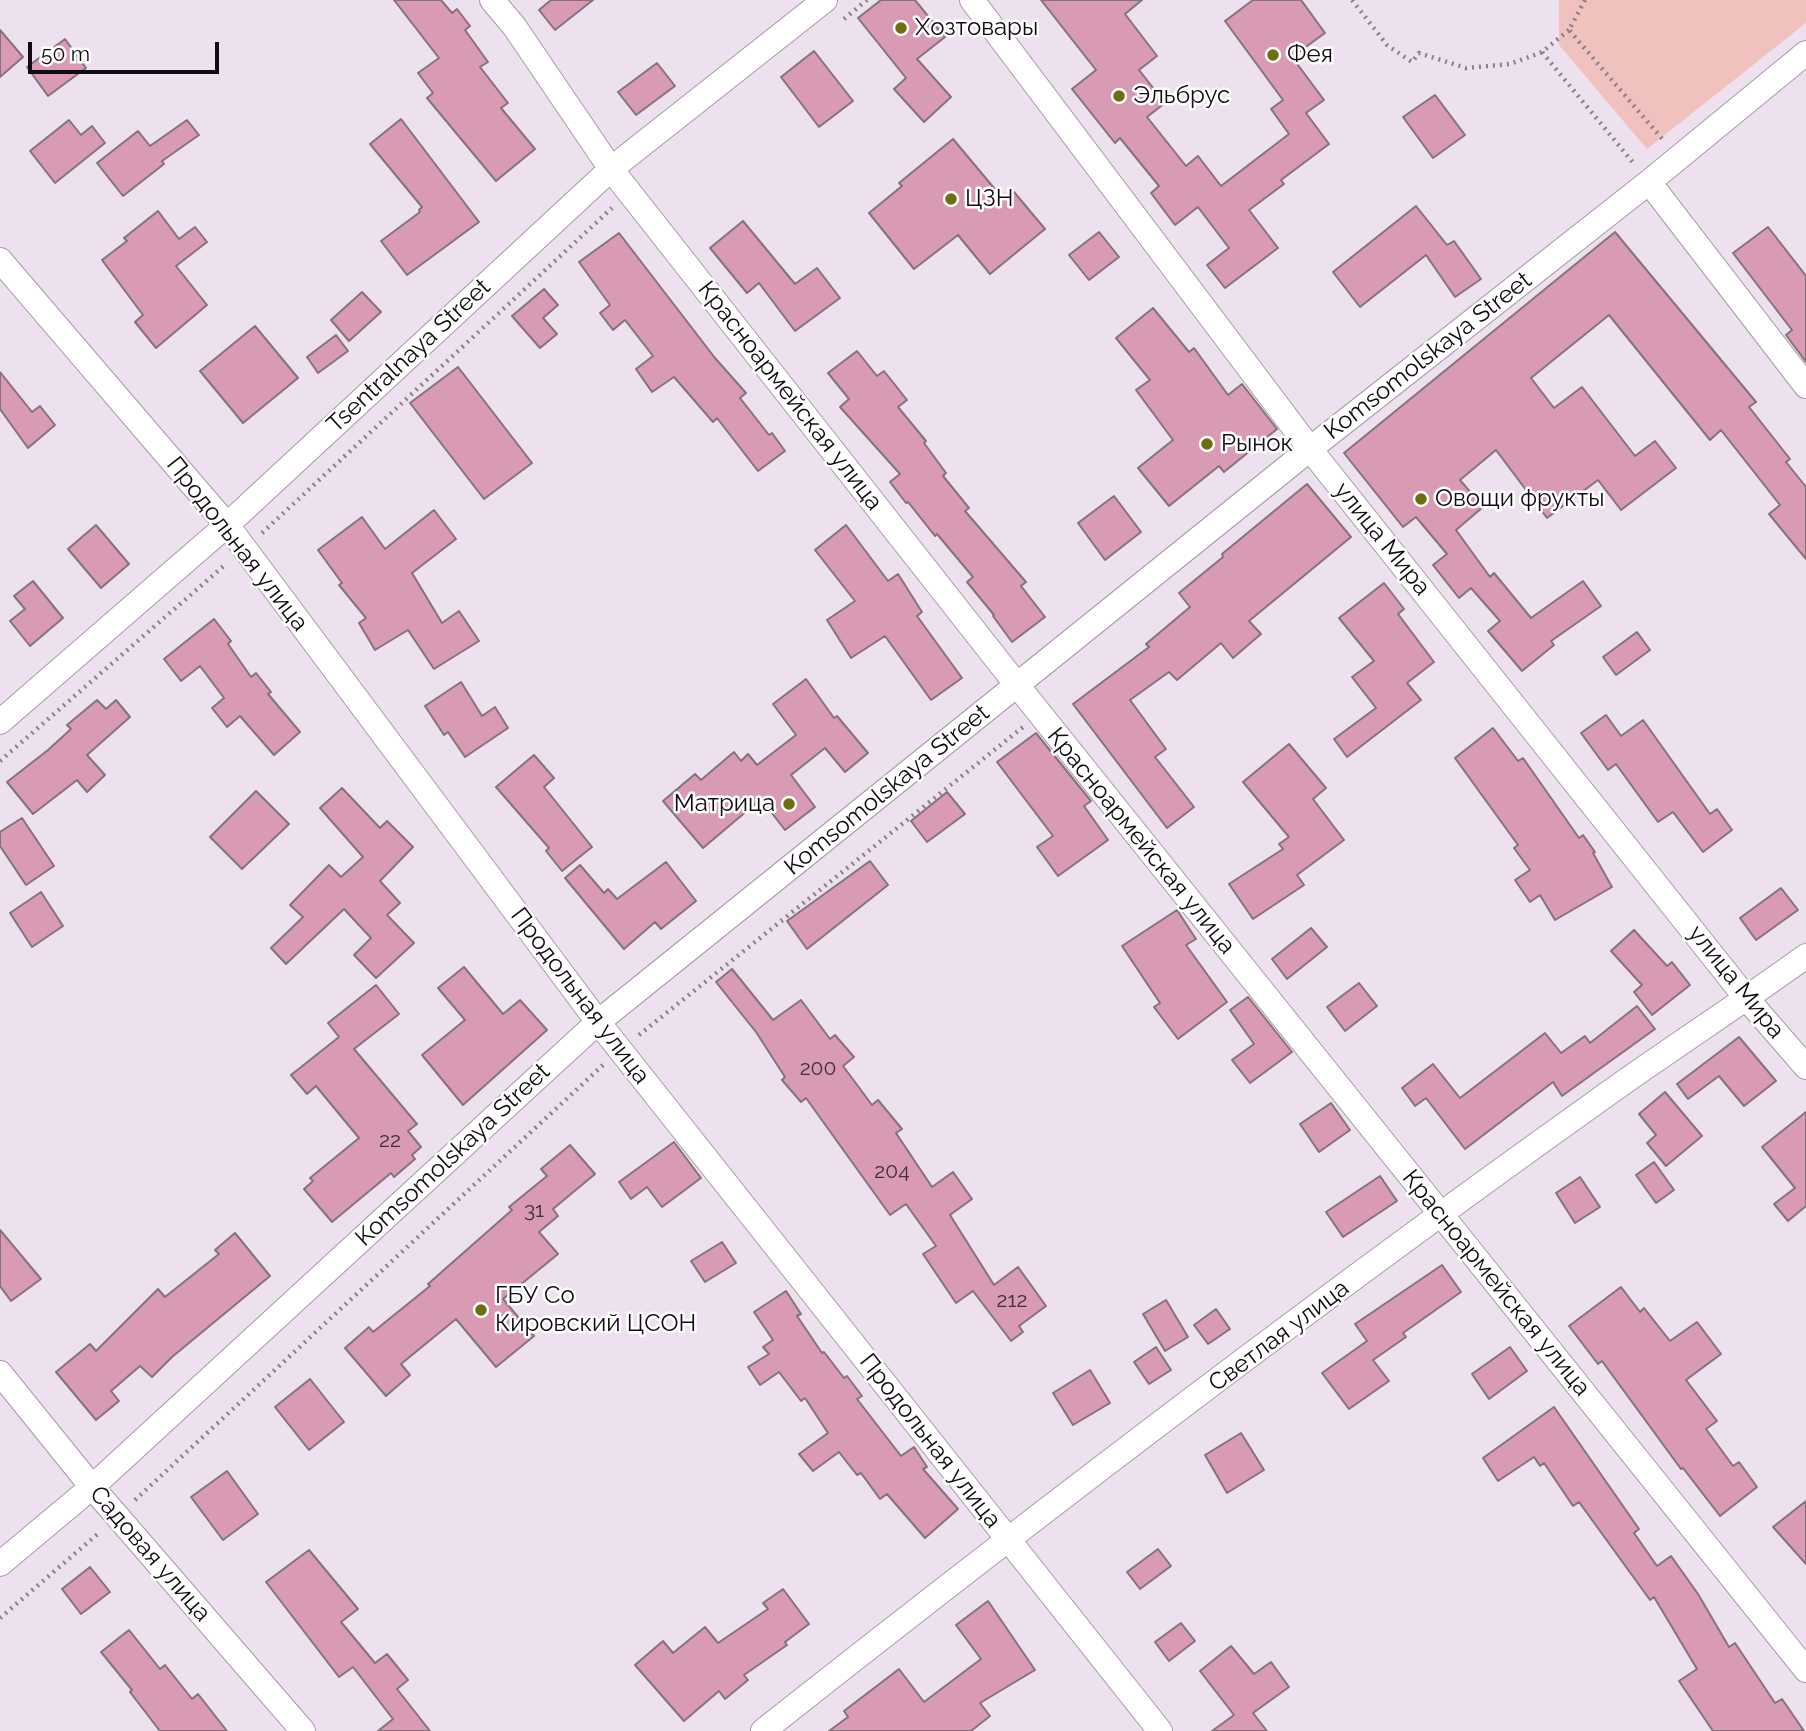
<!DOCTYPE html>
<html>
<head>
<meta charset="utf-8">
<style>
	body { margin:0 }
	#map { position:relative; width:1806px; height:1731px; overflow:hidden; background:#eee1ef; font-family:Raleway,sans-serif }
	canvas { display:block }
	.scale { position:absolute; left:28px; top:42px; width:191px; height:32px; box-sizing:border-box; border:4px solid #100b10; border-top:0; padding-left:9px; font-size:21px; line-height:24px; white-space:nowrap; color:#100b10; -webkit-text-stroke:5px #fff; paint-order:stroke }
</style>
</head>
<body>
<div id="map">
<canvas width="1806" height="1731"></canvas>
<div class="scale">50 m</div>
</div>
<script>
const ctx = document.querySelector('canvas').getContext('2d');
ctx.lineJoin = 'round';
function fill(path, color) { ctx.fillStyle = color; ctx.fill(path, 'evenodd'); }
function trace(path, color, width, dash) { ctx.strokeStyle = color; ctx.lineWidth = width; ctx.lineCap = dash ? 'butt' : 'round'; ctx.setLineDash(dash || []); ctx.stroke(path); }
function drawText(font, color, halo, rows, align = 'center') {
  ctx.font = font + ' Raleway,sans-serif'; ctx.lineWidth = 5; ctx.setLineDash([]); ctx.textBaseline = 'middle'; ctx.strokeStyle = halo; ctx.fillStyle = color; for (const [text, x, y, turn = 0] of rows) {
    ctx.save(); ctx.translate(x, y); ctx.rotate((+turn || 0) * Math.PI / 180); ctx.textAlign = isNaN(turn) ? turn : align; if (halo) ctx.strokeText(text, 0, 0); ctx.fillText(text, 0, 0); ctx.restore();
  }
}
fill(new Path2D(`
	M1559 0H1806V23L1647 149 1559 45Z`), '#f1c1be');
const building = new Path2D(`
	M394 0H441L452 13 457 9 470 26 465 30 488 62 480 67 508 103 501 108 535 149 496 181 427 98 433 93 418 73 439 58Z
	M551 0H593L555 30 539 10Z
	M881 0H915L945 37 917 59 951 97 924 122 894 89 906 78 858 18Z
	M1041 0H1142L1125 14 1157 56 1139 70 1165 103 1147 117 1186 166 1198 156 1221 186 1289 134 1271 109 1283 100 1225 21 1253 0H1301L1325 33 1292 57 1324 100 1306 113 1329 144 1281 180 1284 184 1249 210 1278 248 1225 288 1207 265 1229 248 1198 207 1175 225 1151 193 1159 186 1120 138 1115 143 1072 89 1096 70Z
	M0 30 23 57 0 77Z
	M65 39 86 68 48 96 27 67Z
	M814 51 853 101 819 127 781 77Z
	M657 63 675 86 636 115 618 92Z
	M1435 95 1465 135 1433 158 1403 117Z
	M401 119 479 222 407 275 381 241 420 212 419 210 422 207 370 144Z
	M69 120 81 135 92 126 105 143 55 183 30 151Z
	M187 120 199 135 162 161 164 164 123 196 97 163 138 131 150 146Z
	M953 139 1004 200 1014 192 1045 229 990 274 958 235 914 269 869 213 902 186 899 183Z
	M1416 206 1447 245 1454 241 1481 279 1455 297 1426 255 1360 307 1333 272Z
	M158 211 179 239 195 227 207 242 176 266 207 305 156 348 135 322 143 315 102 260 127 241 124 238Z
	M743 221 795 284 817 268 840 298 795 331 759 283 747 293 710 248Z
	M1768 227 1806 276V362L1786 335 1792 330 1733 253Z
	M1099 232 1119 257 1089 280 1069 255Z
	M1615 232 1756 402 1749 407 1790 459 1786 462 1806 487V559L1769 514 1780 505 1721 430 1710 440 1609 315 1531 378 1554 408 1582 387 1635 456 1655 441 1676 468 1621 510 1598 480 1547 518 1496 450 1460 480 1483 507 1456 530 1490 577 1494 573 1531 618 1583 581 1601 606 1551 641 1554 645 1522 671 1488 631 1500 621 1471 588 1459 598 1433 565 1447 554 1416 517 1403 527 1344 453Z
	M619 233 715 358 746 393 740 398 769 435 772 433 785 451 758 471 717 418 713 422 674 377 652 392 636 369 653 356 625 320 613 330 600 313 610 305 579 262Z
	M544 289 558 305 543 318 557 334 540 348 512 316Z
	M362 292 381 312 349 341 331 320Z
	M1153 308 1189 352 1194 348 1228 395 1242 384 1277 429 1224 472 1219 466 1169 506 1138 468 1173 440 1136 390 1150 380 1116 338Z
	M255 326 298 378 243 423 200 371Z
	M336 335 348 351 318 373 307 357Z
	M857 351 877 376 884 371 907 400 898 407 926 441 924 443 946 473 943 476 969 508 965 511 1026 582 1021 586 1045 617 1012 642 993 616 994 615 967 582 973 577 937 534 935 536 908 502 906 503 890 482 900 474 840 407 849 399 828 373Z
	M458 367 532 463 484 499 410 403Z
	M0 372 32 412 40 406 55 425 28 448 0 409Z
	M1307 484 1351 537 1249 621 1261 634 1233 658 1221 643 1177 680 1169 672 1130 700 1166 749 1155 757 1194 807 1167 828 1073 704 1149 647 1146 644 1190 607 1179 593 1223 557 1222 554Z
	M1114 496 1141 532 1105 560 1078 523Z
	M434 510 456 539 412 573 442 623 459 611 479 641 434 669 408 630 375 650 359 623 366 618 339 585 342 583 318 550 362 517 385 549Z
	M96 525 129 564 101 588 68 549Z
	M846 525 888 581 898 574 922 612 917 616 962 678 931 700 885 636 851 658 827 620 855 601 815 550Z
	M33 581 63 618 30 646 10 621 25 609 14 596Z
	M1384 583 1404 609 1398 614 1434 662 1407 683 1421 700 1347 757 1334 739 1376 708 1352 677 1374 661 1339 618Z
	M214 619 231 641 228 644 251 677 256 673 271 692 268 694 300 732 274 755 240 716 227 727 212 708 224 698 200 666 181 681 164 659Z
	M1637 632 1650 650 1616 675 1603 657Z
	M806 679 834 718 837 716 868 753 845 772 825 748 791 775 815 807 785 830 761 799 703 848 663 801 695 774 701 780 734 752 741 761 748 754 757 765 796 735 773 704Z
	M461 682 482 716 495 707 508 728 465 757 448 732 444 735 425 706Z
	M97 700 106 709 116 700 130 717 87 755 105 775 87 792 77 780 33 814 7 782 48 750 71 729 67 725Z
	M1606 715 1621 736 1643 720 1710 814 1717 809 1732 830 1703 852 1673 812 1658 822 1616 764 1608 770 1581 733Z
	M1493 728 1518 761 1523 758 1579 838 1583 835 1595 852 1593 853 1612 887 1555 920 1540 895 1530 902 1515 880 1530 870 1514 848 1518 845 1455 758Z
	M1036 733 1091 801 1084 806 1108 840 1058 876 1037 847 1053 836 997 762Z
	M1289 744 1326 788 1313 799 1344 840 1297 875 1304 885 1253 919 1229 884 1283 849 1279 844 1289 837 1243 782Z
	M534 755 554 778 544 787 592 847 562 871 546 851 549 848 496 787Z
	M342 788 380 828 387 821 413 847 380 881 400 903 387 915 414 943 376 978 354 955 371 938 344 909 286 964 271 948 303 917 290 905 329 865 341 877 363 857 320 808Z
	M256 791 289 824 242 869 210 837Z
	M947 792 965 814 927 842 911 821Z
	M22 818 54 866 26 885 0 846V832Z
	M870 861 888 885 807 949 787 921Z
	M666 862 696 901 661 929 655 922 624 949 565 878 580 865 604 893 608 889 617 899Z
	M1781 888 1798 910 1756 940 1740 918Z
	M41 892 63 926 32 947 10 913Z
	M1177 910 1196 939 1186 945 1227 1002 1178 1039 1154 1007 1160 1003 1122 946Z
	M1311 928 1327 947 1287 979 1272 959Z
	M1634 930 1667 966 1672 962 1690 985 1652 1015 1634 992 1642 985 1611 951Z
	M464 967 503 1014 520 1000 547 1030 463 1105 422 1055 465 1020 438 988Z
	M732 969 773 1020 801 1000 830 1039 835 1035 854 1057 843 1066 872 1105 878 1100 902 1129 896 1133 932 1187 953 1172 972 1199 950 1215 994 1285 1018 1267 1046 1306 1019 1326 1023 1332 1011 1341 973 1291 956 1303 923 1254 936 1246 906 1204 890 1215 806 1098 801 1102 782 1080 785 1077 756 1032 716 982Z
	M1359 983 1377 1006 1345 1031 1327 1007Z
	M376 985 399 1014 354 1049 417 1124 408 1131 421 1147 412 1155 415 1159 394 1177 391 1173 332 1222 304 1189 313 1181 310 1178 359 1138 316 1086 307 1094 291 1075 339 1037 328 1023Z
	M1248 997 1292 1052 1250 1083 1232 1060 1254 1044 1230 1010Z
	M1637 1006 1655 1029 1562 1096 1553 1082 1465 1149 1426 1098 1415 1106 1402 1088 1433 1064 1460 1098 1545 1033 1561 1053 1585 1036 1590 1043Z
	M1739 1037 1776 1081 1744 1106 1719 1076 1688 1099 1677 1084Z
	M1665 1092 1702 1136 1666 1166 1647 1143 1656 1135 1639 1114Z
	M1331 1103 1350 1130 1319 1152 1300 1124Z
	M1806 1112V1206L1788 1221 1774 1204 1795 1188 1762 1147Z
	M674 1142 701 1178 662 1207 647 1187 631 1199 619 1182Z
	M570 1145 595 1174 553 1209 558 1216 539 1232 558 1254 503 1299 534 1336 496 1367 456 1319 401 1364 410 1375 386 1396 345 1348 369 1327 373 1332 430 1286 428 1284 512 1210 509 1207 547 1176 541 1169Z
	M1654 1162 1674 1190 1656 1203 1636 1175Z
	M1380 1176 1397 1201 1343 1237 1326 1212Z
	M1580 1177 1600 1207 1575 1223 1556 1193Z
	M0 1230 41 1279 11 1301 0 1286Z
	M235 1233 270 1276 172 1357 152 1377 140 1366 111 1391 119 1401 96 1420 56 1372 90 1344 96 1351 158 1289 165 1297 219 1254 215 1250Z
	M722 1242 736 1263 705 1282 691 1261Z
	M1442 1265 1461 1292 1403 1333 1406 1337 1373 1360 1389 1381 1349 1409 1322 1373 1367 1341 1355 1324Z
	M1621 1287 1640 1312 1644 1308 1670 1341 1697 1322 1721 1354 1686 1380 1717 1421 1706 1429 1733 1466 1739 1462 1757 1487 1720 1516 1683 1468 1681 1469 1602 1361 1598 1364 1569 1326Z
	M786 1291 801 1314 797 1316 822 1353 824 1352 844 1378 847 1376 862 1396 857 1399 901 1456 914 1447 927 1467 923 1469 958 1509 925 1538 887 1494 880 1499 861 1473 857 1475 839 1452 813 1471 799 1454 828 1433 805 1398 801 1401 779 1372 760 1385 748 1367 769 1354 763 1347 773 1340 754 1312Z
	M1166 1300 1188 1337 1165 1351 1143 1314Z
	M1216 1309 1230 1329 1208 1344 1194 1325Z
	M1156 1347 1171 1370 1149 1384 1134 1362Z
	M1510 1347 1527 1371 1489 1399 1472 1374Z
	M1090 1370 1110 1403 1073 1425 1053 1393Z
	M310 1379 344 1422 309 1450 275 1407Z
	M1554 1407 1639 1529 1634 1533 1657 1566 1671 1556 1698 1594 1729 1647 1735 1643 1775 1703 1782 1699 1804 1731H1713L1679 1681 1697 1669 1654 1597 1650 1600 1579 1502 1573 1506 1544 1463 1540 1466 1534 1457 1498 1481 1483 1458Z
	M1241 1433 1264 1470 1227 1493 1205 1455Z
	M227 1471 258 1514 223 1540 191 1497Z
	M1806 1501V1564L1773 1527Z
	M1158 1549 1171 1566 1140 1589 1127 1572Z
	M309 1550 358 1609 341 1622 375 1663 387 1654 408 1680 397 1689 430 1731H378L393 1719 353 1667 339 1677 266 1582Z
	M90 1567 110 1592 81 1614 62 1589Z
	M783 1589 809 1624 785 1642 787 1645 744 1675 748 1680 725 1699 719 1691 684 1721 635 1665 663 1641 673 1653 705 1627 718 1643 768 1609 763 1603Z
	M988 1601 1035 1670 980 1703 990 1716 971 1731H829L848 1717 844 1711 899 1669 924 1702 981 1659 956 1625Z
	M1181 1623 1195 1641 1169 1661 1155 1642Z
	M129 1630 160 1669 165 1665 192 1699 198 1694 227 1731H160L130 1692 132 1690 101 1652Z
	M1231 1646 1254 1674 1271 1662 1289 1687 1253 1713 1267 1731H1212L1234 1715 1200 1671Z`);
fill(building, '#d99ab3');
trace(building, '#84737a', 2);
const street = new Path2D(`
	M492 0 514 26 611 169 1017 685 1806 1670
	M972 0 1310 449 1747 999 1806 1067
	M1649 182 1806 386
	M0 260 227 525 598 1022 1160 1731
	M0 722 227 525 611 169 825 0
	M0 1373 92 1487 303 1731
	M0 1564 92 1487 598 1022 1310 449 1649 182 1806 53
	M763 1731C1035 1516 1310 1306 1592 1105 1662 1054 1736 1007 1806 956`);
trace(street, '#a69aa6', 26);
trace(new Path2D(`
	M1352 0 1387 45 1412 62 1419 53 1466 68 1510 64 1542 52
	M1585 0 1569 30 1664 141
	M844 19 867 0
	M1569 30 1542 52 1635 165
	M262 533 612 208
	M0 761 226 564
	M639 1035 1023 727
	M135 1500 603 1065
	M0 1618 100 1532`), '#89808a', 4.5, [2, 5]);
trace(street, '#fff', 24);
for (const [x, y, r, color] of [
	[901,28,7,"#6f6d0e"],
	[1273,55,7,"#6f6d0e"],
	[1119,96,7,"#6f6d0e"],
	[951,199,7,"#6f6d0e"],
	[1207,444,7,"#6f6d0e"],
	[1421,499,7,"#6f6d0e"],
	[789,804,7,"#6f6d0e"],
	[481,1310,7,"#6f6d0e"]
]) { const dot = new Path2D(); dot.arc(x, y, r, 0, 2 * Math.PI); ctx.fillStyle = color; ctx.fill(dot); trace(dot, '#fff', 2.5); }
drawText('21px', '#422f39', null, [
	["200",818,1069],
	["22",390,1141],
	["204",892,1172],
	["31",534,1211],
	["212",1012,1301]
]);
drawText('24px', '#100b10', '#fff', [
	["Хозтовары",915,28],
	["Фея",1287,55],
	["Эльбрус",1133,96],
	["ЦЗН",965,199],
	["Рынок",1221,444],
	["Овощи фрукты",1435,499],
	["Матрица",775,804,"right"],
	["ГБУ Со",495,1296],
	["Кировский ЦСОН",495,1324]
], 'left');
drawText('24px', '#100b10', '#fff', [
	["Tsentralnaya Street",409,356,-43],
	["Komsomolskaya Street",1428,356,-38],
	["Красноармейская улица",790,396,52],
	["улица Мира",1382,539,51],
	["Продольная улица",237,544,52],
	["Komsomolskaya Street",887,790,-39],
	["Красноармейская улица",1141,841,51],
	["улица Мира",1736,982,51],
	["Продольная улица",580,996,53],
	["Komsomolskaya Street",453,1155,-43],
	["Красноармейская улица",1496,1283,51],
	["Светлая улица",1279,1336,-37],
	["Продольная улица",930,1441,52],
	["Садовая улица",150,1554,49]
]);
</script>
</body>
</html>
